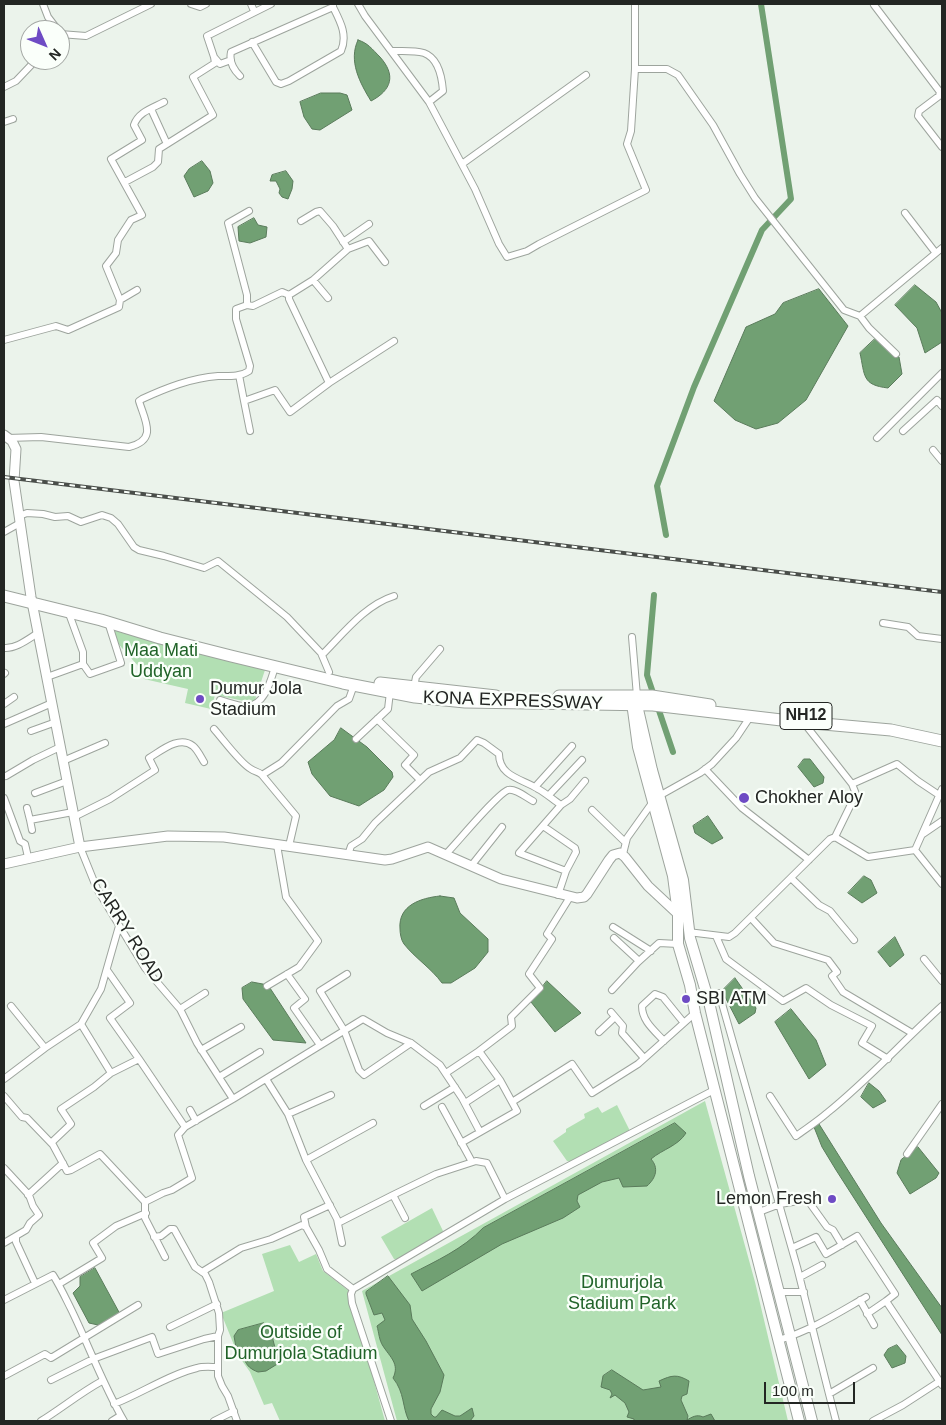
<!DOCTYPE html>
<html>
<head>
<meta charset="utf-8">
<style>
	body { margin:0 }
	#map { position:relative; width:946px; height:1425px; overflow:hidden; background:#ebf3eb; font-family:Arial,sans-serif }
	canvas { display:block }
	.frame { position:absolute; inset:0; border:5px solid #232623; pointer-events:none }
	.north { position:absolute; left:20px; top:20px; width:50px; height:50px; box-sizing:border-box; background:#fafffa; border:1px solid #a4a8a4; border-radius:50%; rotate:134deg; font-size:14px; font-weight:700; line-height:20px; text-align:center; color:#232623 }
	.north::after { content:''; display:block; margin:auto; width:18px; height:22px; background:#6e4bc4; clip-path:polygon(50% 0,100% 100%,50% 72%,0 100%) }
	.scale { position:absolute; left:764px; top:1382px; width:91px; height:22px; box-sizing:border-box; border:2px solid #232623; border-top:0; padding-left:6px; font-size:15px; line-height:18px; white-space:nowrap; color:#232623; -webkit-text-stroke:4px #fafffa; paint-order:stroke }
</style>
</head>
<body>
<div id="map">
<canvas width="946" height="1425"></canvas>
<div class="frame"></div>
<div class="north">N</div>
<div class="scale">100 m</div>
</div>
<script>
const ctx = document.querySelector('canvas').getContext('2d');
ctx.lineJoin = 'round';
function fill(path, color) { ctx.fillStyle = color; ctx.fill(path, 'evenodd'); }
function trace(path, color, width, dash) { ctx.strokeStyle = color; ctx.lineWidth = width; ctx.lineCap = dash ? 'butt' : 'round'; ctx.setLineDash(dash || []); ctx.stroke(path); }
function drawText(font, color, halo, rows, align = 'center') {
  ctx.font = font + ' Arial,sans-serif'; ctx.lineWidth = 4.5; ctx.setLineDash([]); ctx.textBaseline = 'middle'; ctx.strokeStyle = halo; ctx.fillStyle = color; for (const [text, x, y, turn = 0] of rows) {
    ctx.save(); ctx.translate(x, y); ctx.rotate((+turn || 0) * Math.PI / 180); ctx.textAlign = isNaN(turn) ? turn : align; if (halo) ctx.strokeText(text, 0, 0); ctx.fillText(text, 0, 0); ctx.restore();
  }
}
fill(new Path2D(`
	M109 623 266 667 254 703 215 695 211 709 185 703 188 689 144 679 140 668 113 638Z
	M705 1101 755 1282 788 1421H397L362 1291Z
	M617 1105 630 1131 572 1162 567 1161 553 1141 566 1132V1129L585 1118 584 1114 598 1107 602 1113Z
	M432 1208 443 1231 442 1233 397 1259H394L381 1237Z
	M290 1245 299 1262 316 1254 323 1271 349 1291 385 1421H280L272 1403 264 1405 250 1372 238 1355 221 1313 274 1291 262 1254Z`), '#b2dfb3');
const water = new Path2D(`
	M358 40C368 43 372 49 380 57 396 75 392 90 371 101 360 83 348 61 358 40Z
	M321 93H340L347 95 352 110 320 130 312 129 304 117 300 102Z
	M202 161 210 171 213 183 208 191 194 197 184 176 189 169Z
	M286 171 293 181 292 189 288 199 282 197 279 193 280 189 276 181H270L272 175Z
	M254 218 258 225 267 227 266 237 250 243 239 241 238 227Z
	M915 285 936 302 942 313V342L925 353 917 328 895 305Z
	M819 289 848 326 806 400 778 423 756 429 735 420 714 401 746 327 775 314 783 303Z
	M876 338 899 357 902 374 888 388C862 385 865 376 860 353Z
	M341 728 367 747 392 772 393 777 384 790 359 806 330 796 312 774 308 762 334 740Z
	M804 759H810L824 777 823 783 814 787 798 767Z
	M708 816 723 838 712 844 695 833 693 826Z
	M864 876 871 880 877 893 862 903 848 893Z
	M440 896 454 898 460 913 488 939V952L475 968 451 983H442C431 968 415 958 404 944 401 940 400 933 400 929 398 905 421 898 440 896Z
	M895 937 904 955 890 967 878 952Z
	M735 978 756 1008 755 1013 739 1024 722 991Z
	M547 981 581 1013 555 1032 531 1002Z
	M252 982 268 985 306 1043 273 1040 243 999 242 988Z
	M791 1009 816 1040 826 1065 809 1079 775 1022Z
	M869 1083 879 1091 886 1101 873 1108 861 1097Z
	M675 1123 686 1133C678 1146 663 1149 651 1159 659 1168 656 1178 647 1186L623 1187 619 1178 602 1182 578 1195 577 1201 580 1207 563 1218 502 1244 422 1291 411 1274C436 1261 463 1249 483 1228Z
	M819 1124 881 1223 942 1308V1335L836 1170 822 1147 814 1127Z
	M918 1147 939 1173 936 1178 910 1194 897 1173 901 1160Z
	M95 1268 120 1314 98 1325 89 1323 73 1293 80 1286V1277Z
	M388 1276 410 1305 412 1319 426 1341 444 1375 440 1392 431 1409V1414L434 1417H436L442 1410 455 1416H460L472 1408 474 1416 470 1421H409C402 1407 405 1393 393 1378 400 1364 390 1357 383 1346 379 1340 379 1333 377 1326L385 1320 382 1313 374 1315 366 1294V1292Z
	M264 1323 273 1332V1340L279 1363 266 1371 258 1372C242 1366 248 1358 237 1353L234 1336 238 1330Z
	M897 1345 906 1356 905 1363 892 1368 884 1355 888 1349Z
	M612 1370 643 1390 661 1387 659 1381C672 1375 677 1374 689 1381L687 1394 682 1396 681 1400 688 1416 687 1420C692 1417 697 1414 703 1417L711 1414 715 1421H634V1419L627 1417 629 1412 625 1403 615 1395 610 1398 612 1394 610 1390 601 1387 603 1376Z`);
fill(water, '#71a073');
trace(water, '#5a7b5b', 1);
trace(new Path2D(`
	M666 535 657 486 694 387 762 230 791 199 761 4
	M654 595 647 675 673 752`), '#71a073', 6);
const street = new Path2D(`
	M43 4 48 17 58 30
	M191 4 200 7 206 4
	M251 4 254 11
	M358 4 365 16 429 102 475 189 499 244 507 257 527 251 539 244 646 190 627 144 631 131 635 69V4
	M874 5 940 92 939 96 919 111 918 116 942 147
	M60 34 86 36 151 4
	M252 42 276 82 281 84 289 81 341 51C348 35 340 21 333 7
	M392 51C402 51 414 50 424 53 438 58 442 78 443 91L429 102
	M214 57 207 36 271 4
	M635 69H667L678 75 713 125 740 174 755 198 844 310 860 316 869 328 896 354
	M240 76C233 69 229 61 231 52L333 7V5
	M4 87 16 81 36 60
	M151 109 167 144
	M4 122 13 119
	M462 164 586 75
	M125 182 153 167 158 162 159 149 213 115 193 77 215 63 214 57 220 64 231 60
	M905 213 935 252
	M301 221 316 212 320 211 333 226 348 249 313 280
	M343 242 369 224
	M348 249 369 241 385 262
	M289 295V299L329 383 394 341
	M120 300 137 290
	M247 305 253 306 282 292 289 295 313 280 328 298
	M860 316 942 248
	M4 340 56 326 68 330 119 307 120 300 106 266 116 253 118 240 131 220 142 215 111 159 142 140 134 125C138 112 153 108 164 102
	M239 375 244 401 275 390 290 412 329 383
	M244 401 250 431
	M903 431 937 400 942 406
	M7 438 41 437 129 447C158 440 145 421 139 401L142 399C166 388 191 378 218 376 229 376 240 377 249 371L250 366 236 319V309L247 305V295L228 223 249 211
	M877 438 942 373
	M933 450 942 461
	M19 516 27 513 43 514 55 517 68 516 81 522 102 515 111 518 118 524 134 547 139 550 164 556 204 568 218 561 287 617 321 653 329 672
	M4 532 20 523
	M68 611 83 652V664
	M883 623 908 627 918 636 942 639
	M632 637 637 696
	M4 648C16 649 28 639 38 633
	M322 655C343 634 365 605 394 596
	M4 674 5 673
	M47 677 83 664 90 674 121 663 108 622
	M414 687 416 677 440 649
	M220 700C228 702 239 707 247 706 265 706 271 679 275 667
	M4 704 14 697
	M377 719 414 755 405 765 420 780
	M804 723 852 784 856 794 835 837
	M4 724 52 703
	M214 729C222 738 241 764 251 769 255 772 258 771 262 775L296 816 289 846
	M31 731 56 722
	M356 739 388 709 390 692
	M63 761 105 743
	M705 769 742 808 809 860
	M262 775 281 763 337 706 349 699 354 685
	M6 776 33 760 60 747
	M852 784 897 764 918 781 939 795
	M535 787 572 746
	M35 793 67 781
	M549 795 582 760
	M4 798 20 841 25 844 28 857
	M27 808 30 820
	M592 810 625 842
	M74 817 110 799 155 770 149 758C161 751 179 735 193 746 197 749 201 757 204 762
	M543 826 575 848 576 852 566 871
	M32 830 30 820 73 812
	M923 834 942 821
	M80 847 97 889 145 968 180 1009 197 1043 233 1099 363 1019 387 1033 411 1043 440 1065 462 1098 480 1132
	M915 850 942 884
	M446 854C457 843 497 794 508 790 515 788 527 798 533 801
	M623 854 627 838 652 803 659 796 700 773 712 764 736 738 750 717
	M348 855 351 846 362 839 375 823 429 772 460 758 477 740 484 743 499 754C499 777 523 779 538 789 546 793 553 800 561 805
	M471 866 502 827
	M791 878 819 905 830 911 854 940
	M558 895 566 871 519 853 561 805 570 799 585 781
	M751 918 774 943 828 960 837 972 832 976 843 992 912 1033
	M613 927 651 951
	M688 932 729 937 735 933 830 839 835 837 868 857 915 850 942 789
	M716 936 726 959 783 1001 806 988 831 1005 872 1026 862 1043 888 1059
	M614 938 639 961
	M924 959 942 981
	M107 970 130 1003 110 1018 139 1059
	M287 974 305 999 294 1008 320 1045
	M347 974 320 991 344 1030 359 1070 364 1075 411 1043
	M267 986 299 967 318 941 286 897 277 845
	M612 990 638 962 659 943 678 944
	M719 993 797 1267 829 1394 873 1368
	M11 1006 45 1048
	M180 1009 205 993
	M611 1012 623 1026 622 1033 644 1058
	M599 1032 615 1017
	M664 1041C654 1030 642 1021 642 1006L655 994 663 997 684 1023
	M201 1050 241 1027
	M479 1051 512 1026 511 1017 540 988 529 974 552 939 547 934 570 897
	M111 1073 139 1059 185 1127
	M446 1073 479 1051 500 1080
	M219 1077 260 1052
	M4 1079 45 1048 81 1024 101 989 119 926
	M266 1079 288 1114 306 1160 337 1219 342 1243
	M4 1096 22 1117 27 1118 53 1145 67 1171 71 1170 100 1154 145 1202V1218L165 1257
	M770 1096 796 1136C807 1128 818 1121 827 1113 868 1080 903 1041 942 1006
	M512 1102 572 1064 592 1093 638 1064 695 1013
	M424 1106 455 1087
	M442 1107 472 1162
	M190 1110 196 1121
	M288 1114 331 1095
	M51 1143 71 1124 61 1109 94 1087 111 1073 81 1024
	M461 1143 517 1111 500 1080 465 1103
	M907 1154 942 1104
	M306 1160 373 1123
	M4 1168 29 1195 33 1206 39 1215 30 1223 26 1230 4 1243
	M28 1195 63 1163
	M145 1202 163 1193 172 1190 192 1178 178 1135 185 1127 233 1099
	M759 1212 780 1204 805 1200 809 1202 827 1227 833 1230 842 1245
	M405 1218 393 1195 436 1174 476 1161 487 1163 505 1199
	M338 1223 393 1195
	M306 1227 304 1217 330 1205
	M16 1237V1242L35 1283
	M792 1248 816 1237 826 1254 857 1236 895 1294 886 1301 942 1385
	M202 1272 241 1248 271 1239 302 1225 306 1227 319 1250 327 1269 353 1289
	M800 1277 822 1265
	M59 1284 102 1258 93 1243 116 1226 146 1213
	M779 1292H804
	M4 1300 53 1275C60 1286 65 1297 71 1309 89 1346 103 1385 124 1421
	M860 1300 874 1325
	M867 1314 886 1301
	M170 1327 217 1304
	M218 1336V1376L222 1386 228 1396 237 1421
	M779 1340C810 1331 838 1313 866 1297
	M4 1376 45 1354 51 1358 138 1305
	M51 1380 93 1359 152 1337 158 1354 204 1339 218 1336 220 1330 219 1313 209 1282 205 1274 195 1267 174 1229H170L161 1236 154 1237
	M829 1394 836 1421
	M114 1404C142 1393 168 1375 197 1368 203 1366 211 1367 217 1367
	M41 1421C62 1408 80 1393 102 1381
	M112 1421 120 1416
	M214 1421 234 1411
	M391 1421 352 1303 351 1294 353 1289 505 1199 716 1089
	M873 1421 903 1405 940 1381`);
const secondary = new Path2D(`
	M4 435 12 441 16 449 14 481 31 597 80 847
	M4 864 80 847 168 836 224 837 385 860 392 859 428 847 501 879 577 898 584 897 587 894 609 860 613 855 620 853 625 857 648 886 678 914`);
const primary = new Path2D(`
	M637 697V705L652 770 683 880 690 938 709 1002 749 1176 812 1421
	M633 710 638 747 673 876 678 914V944L690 985 695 1013 799 1421`);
const highway = new Path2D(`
	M4 596 101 620 160 638 231 656 343 683 415 697 465 702 653 705 790 721 891 730 942 741
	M380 683 496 696
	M559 696H652L710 705`);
trace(street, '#9da49d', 8);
trace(secondary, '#9da49d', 11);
trace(primary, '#9da49d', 12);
trace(highway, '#9da49d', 13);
trace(street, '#fff', 6);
trace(secondary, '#fff', 9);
trace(primary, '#fff', 10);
trace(highway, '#fff', 11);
const rail = new Path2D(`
	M4 477 942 592`);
trace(rail, '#4a4e4a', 4);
trace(rail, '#fafffa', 2, [5.5]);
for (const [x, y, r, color] of [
	[200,699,5,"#6e4bc4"],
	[744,798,6,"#6e4bc4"],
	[686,999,5,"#6e4bc4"],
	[832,1199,5,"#6e4bc4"]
]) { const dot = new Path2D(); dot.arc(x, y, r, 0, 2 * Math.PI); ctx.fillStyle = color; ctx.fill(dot); trace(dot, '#fafffa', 2); }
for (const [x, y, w] of [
	[806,716,52]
]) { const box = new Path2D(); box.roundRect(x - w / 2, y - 13.5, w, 27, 4); ctx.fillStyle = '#fafffa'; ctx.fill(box); trace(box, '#232623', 1); }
drawText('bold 16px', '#232623', null, [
	["NH12",806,716]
]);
drawText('18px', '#206328', '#fafffa', [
	["Maa Mati",161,651],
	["Uddyan",161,672],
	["Dumurjola",622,1283],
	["Stadium Park",622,1304],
	["Outside of",301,1333],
	["Dumurjola Stadium",301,1354]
]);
drawText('18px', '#232623', '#fafffa', [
	["Dumur Jola",210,689],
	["Stadium",210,710],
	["Chokher Aloy",755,798],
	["SBI ATM",696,999],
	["Lemon Fresh",822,1199,"right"]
], 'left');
drawText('18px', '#232623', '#fafffa', [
	["KONA EXPRESSWAY",513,701,2],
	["CARRY ROAD",127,931,58]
]);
</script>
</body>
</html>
